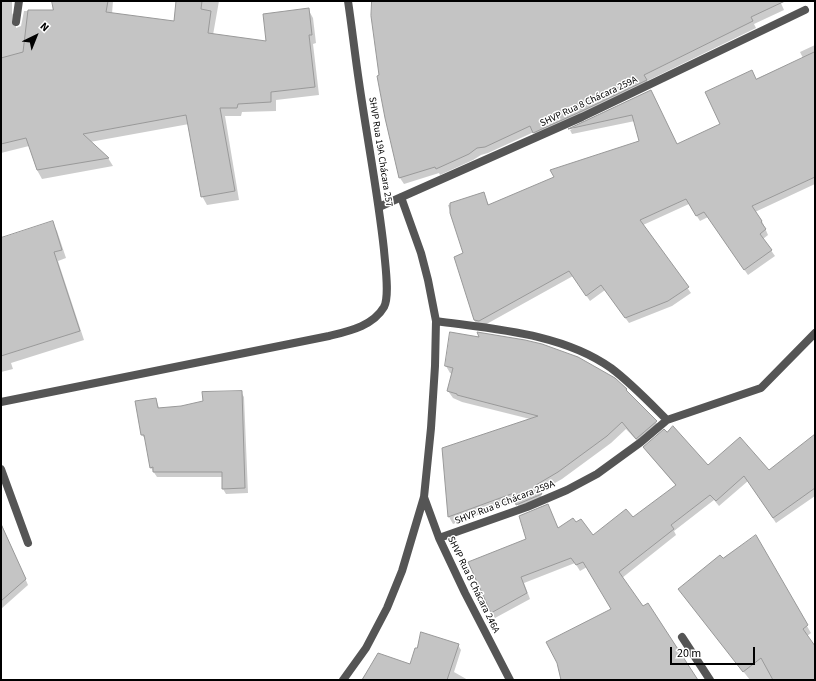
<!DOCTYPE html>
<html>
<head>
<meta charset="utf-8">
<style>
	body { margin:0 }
	#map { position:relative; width:816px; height:681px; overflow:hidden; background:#fff; font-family:"Source Sans 3",sans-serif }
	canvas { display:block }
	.frame { position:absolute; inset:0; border:2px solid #000; pointer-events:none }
	.north { position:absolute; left:16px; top:16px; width:40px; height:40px; -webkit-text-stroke:3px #fff; paint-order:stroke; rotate:43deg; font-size:11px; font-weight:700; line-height:16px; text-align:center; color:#000 }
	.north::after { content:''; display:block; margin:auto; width:14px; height:18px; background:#000; clip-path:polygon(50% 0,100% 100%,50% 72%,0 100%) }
	.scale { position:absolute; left:670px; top:647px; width:85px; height:18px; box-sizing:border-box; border:2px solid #000; border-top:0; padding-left:5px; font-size:12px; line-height:14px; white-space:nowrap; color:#000; -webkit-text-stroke:3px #fff; paint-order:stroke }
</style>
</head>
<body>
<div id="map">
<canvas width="816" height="681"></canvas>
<div class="frame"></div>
<div class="north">N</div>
<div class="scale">20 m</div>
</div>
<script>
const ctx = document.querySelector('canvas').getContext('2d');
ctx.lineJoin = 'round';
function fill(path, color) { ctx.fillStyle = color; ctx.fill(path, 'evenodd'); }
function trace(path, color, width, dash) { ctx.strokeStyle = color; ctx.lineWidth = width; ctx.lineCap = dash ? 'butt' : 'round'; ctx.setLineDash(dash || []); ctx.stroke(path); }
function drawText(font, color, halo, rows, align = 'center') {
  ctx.font = font + ' "Source Sans 3",sans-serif'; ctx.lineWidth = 3; ctx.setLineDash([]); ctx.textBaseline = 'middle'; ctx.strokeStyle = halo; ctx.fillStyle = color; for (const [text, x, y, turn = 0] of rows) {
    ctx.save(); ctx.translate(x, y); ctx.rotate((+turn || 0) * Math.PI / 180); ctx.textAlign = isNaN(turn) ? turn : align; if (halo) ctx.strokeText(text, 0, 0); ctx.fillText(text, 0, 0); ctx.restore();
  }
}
fill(new Path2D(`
	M1 1H12V13L16 20V28L21 26 24 11H54L53 1H113L112 14 174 22 176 1H219L213 35 267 42 308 9 313 18 316 43 313 44 319 95 276 100V111L242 112 241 116H225L239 200 207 205 202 196 189 124 90 142 108 158 113 166 42 179 37 170 29 146 1 153Z
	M373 1H780L784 10 754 24 756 28 647 81 649 87 537 139 534 132 488 153 481 155 473 160 440 175 439 173 404 184 400 178 380 75Z
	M815 45V184L755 212 762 221 768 235 763 239 775 256 748 275 708 217 700 221 689 204 643 225 691 293 672 306 629 323 605 290 590 301 573 276 483 326H478L474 320 464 254 448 205 483 193 489 205 641 142 635 121 572 134 570 130 651 91 677 145 722 125 756 80 803 58 800 52Z
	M52 222 57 231 66 258 58 261 84 340 11 363 13 369 1 372V239Z
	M446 366 614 379 627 390 629 394 656 422 660 429 641 445 626 429 611 443 562 479 539 492 545 502 521 511 516 501 453 524 449 517 443 449 530 419 462 402 453 398 448 391 453 374 450 373Z
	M241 392 244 397 248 493 226 494 223 489V477H157L151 468 146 440 142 435 156 399 159 408 181 407Z
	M815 435V496L776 523 748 481 719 506 714 500 674 531 676 535 622 578 697 680H562L613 609 587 567 580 571 575 563 524 583 530 599 495 618 492 613 470 562 527 540 548 505 558 529 593 537 632 519 676 486 648 453 644 447 708 467 769 471Z
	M1 523 28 585 1 609Z
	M755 537 811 633 807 636 815 648V680H750L684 596 723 560Z
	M458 645 461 650 454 672 468 680H361L372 665 410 666Z`), '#0003');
const building = new Path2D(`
	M52 1H108L106 12 174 21 176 1H202L201 9 211 11 208 33 266 41 263 14 309 8 312 35H309L315 87 271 92V102L238 104 237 108H220L235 191 201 197 186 115 83 134 109 158 37 170 26 138 1 144V58L23 52 28 10H53Z
	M372 1H785L751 17 753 21 644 75 647 80 580 112 533 133 530 126 485 147 477 148 469 154 436 169 435 167 399 178 385 118 377 76 379 75 371 16Z
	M815 52V177L752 206 762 221 761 222 766 229 760 234 772 250 744 270 704 212 696 216 686 199 640 220 689 287 668 301 625 318 601 285 586 296 569 271 479 321 474 320 454 257 463 253 450 213V203L484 192 488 205 554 177 550 170 639 141 632 115 568 129 651 90 677 144 720 124 705 92 752 70 756 79Z
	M53 221 62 250 54 252 80 331 1 356V238Z
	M450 332 479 337 477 332 525 340 542 344 578 357 615 378 627 389 626 390 657 421 636 439 622 422 607 436 558 472 536 485 542 494 516 505 514 493 448 517 442 448 538 416 457 395V394L447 391 453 368 445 366Z
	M242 391 245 488 222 489V472H153V467L150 468 144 435H141L135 401 156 398 158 408 181 406 203 401 202 392Z
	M673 426 708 465 740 437 769 470 815 434V488L773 518 744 476 716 501 710 495 671 525 674 529 619 572 643 606 648 603 698 680H561L557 663 546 642 611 609 583 562 576 565 571 558 521 577 527 593 491 613 468 562 526 539 519 516 548 504 558 528 573 518 576 522 581 519 593 535 626 509 633 517 676 485 643 447 664 429 667 432Z
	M1 524 26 579 1 601Z
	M756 535 808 625 803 629 815 646V680H773L761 658 743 672 678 589 720 555 723 558Z
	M421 632 459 644 447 680H362L378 653 410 664 415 648H417Z`);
fill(building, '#c4c4c4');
trace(building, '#999', 1);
trace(new Path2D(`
	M16 22 19 1
	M379 207 582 117 805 10
	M436 321C493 329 562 333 611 368 631 383 649 402 667 420
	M1 402 329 336C349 331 373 326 384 307 390 296 385 264 384 250 378 194 367 138 359 82 355 55 352 28 348 1
	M1 469 28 543
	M424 497 439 538 465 593 510 680
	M439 538 527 507 567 490 597 474 641 442 667 420 761 388 815 333
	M682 637 710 680
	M343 680 366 648 387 608 402 571 424 497 431 428 435 366 436 321 428 280 421 253 401 197`), '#555', 8);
drawText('10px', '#000', '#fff', [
	["SHVP Rua 8 Chácara 259A",589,102,-25],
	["SHVP Rua 19A Chácara 257",380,152,81],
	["SHVP Rua 8 Chácara 259A",505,503,-21],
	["SHVP Rua 8 Chácara 246A",473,585,64]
]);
</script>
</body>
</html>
